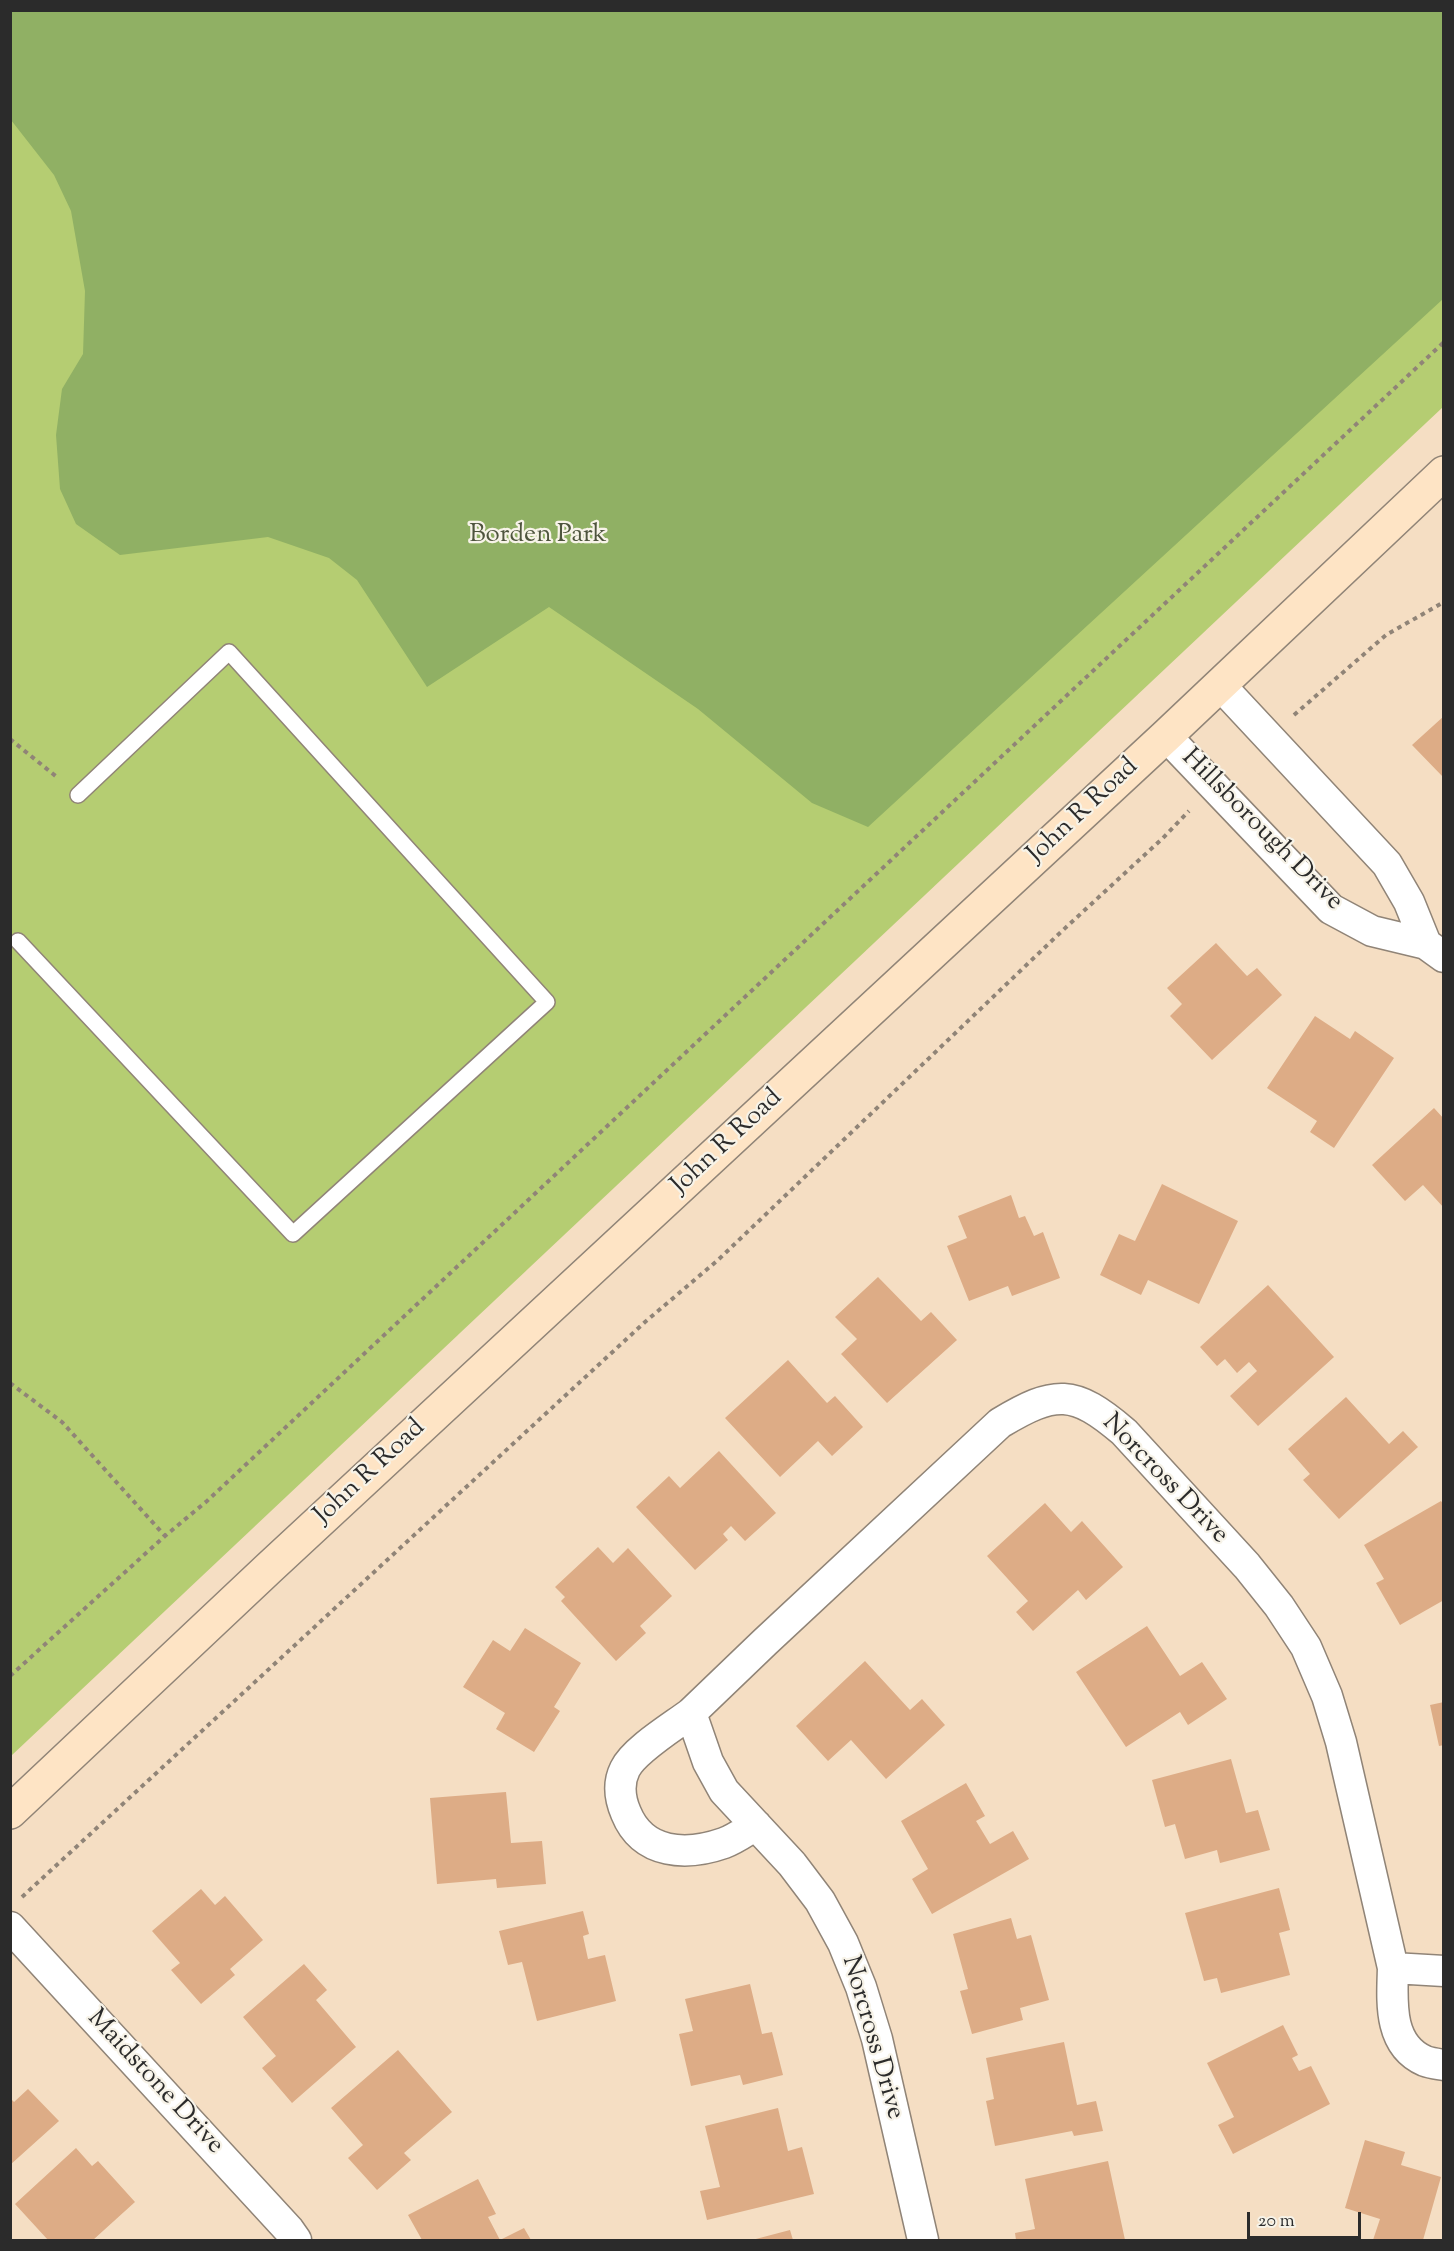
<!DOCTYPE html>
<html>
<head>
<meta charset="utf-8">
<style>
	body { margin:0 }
	#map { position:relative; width:1454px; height:2251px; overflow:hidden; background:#f5dec3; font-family:"Sorts Mill Goudy",serif }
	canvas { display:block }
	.frame { position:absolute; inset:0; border:12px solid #2b2b2b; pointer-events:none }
	.scale { position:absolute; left:1247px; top:2212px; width:114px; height:27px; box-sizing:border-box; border:3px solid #2b2b2b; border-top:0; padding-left:8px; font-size:18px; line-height:21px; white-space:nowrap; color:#2b2b2b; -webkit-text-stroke:4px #f7f3e8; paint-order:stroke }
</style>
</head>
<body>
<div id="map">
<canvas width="1454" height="2251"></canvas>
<div class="frame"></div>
<div class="scale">20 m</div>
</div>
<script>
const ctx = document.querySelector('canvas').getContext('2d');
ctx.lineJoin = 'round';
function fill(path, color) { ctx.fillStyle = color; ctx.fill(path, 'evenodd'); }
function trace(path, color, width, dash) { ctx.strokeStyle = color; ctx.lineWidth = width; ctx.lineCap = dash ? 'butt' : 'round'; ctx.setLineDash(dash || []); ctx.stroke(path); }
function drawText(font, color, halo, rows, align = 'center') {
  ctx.font = font + ' "Sorts Mill Goudy",serif'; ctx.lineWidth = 4.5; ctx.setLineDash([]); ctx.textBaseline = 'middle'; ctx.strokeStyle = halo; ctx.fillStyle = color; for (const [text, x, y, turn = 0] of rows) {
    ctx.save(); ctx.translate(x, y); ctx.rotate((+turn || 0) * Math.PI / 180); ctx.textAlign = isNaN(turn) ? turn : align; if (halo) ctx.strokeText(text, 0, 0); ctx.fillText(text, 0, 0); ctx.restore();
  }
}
fill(new Path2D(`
	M11 11H1443V407L11 1756Z`), '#b5cd72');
fill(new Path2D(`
	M11 10 1443 11V299L868 827 812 803 698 709 549 607 427 687 357 580 329 558 268 537 120 555 76 524 60 489 56 435 62 389 83 354 85 291 71 211 54 175 11 120Z`), '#90b064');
fill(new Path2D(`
	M1444 716V778L1412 745Z
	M1216 943 1247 976 1257 968 1282 995 1212 1060 1170 1016 1182 1004 1167 988Z
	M1315 1016 1350 1039 1355 1031 1394 1058 1334 1148 1310 1132 1317 1121 1267 1088Z
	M1434 1108 1444 1119V1208L1423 1185 1405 1201 1372 1165Z
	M1162 1184 1238 1221 1199 1304 1148 1280 1141 1295 1100 1275 1119 1234 1135 1241Z
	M1011 1195 1019 1218 1025 1216 1034 1236 1043 1232 1060 1278 1012 1296 1008 1286 969 1301 947 1246 967 1238 958 1216Z
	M878 1277 921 1321 931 1312 957 1340 887 1403 841 1354 857 1339 835 1317Z
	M1268 1285 1334 1357 1258 1426 1230 1396 1257 1371 1249 1362 1237 1373 1225 1359 1217 1366 1200 1347Z
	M788 1360 827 1403 835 1396 863 1427 832 1456 818 1441 780 1477 725 1418Z
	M1346 1397 1389 1444 1403 1431 1418 1447 1339 1519 1303 1480 1310 1474 1288 1449Z
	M719 1451 776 1513 745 1541 731 1526 723 1534 728 1540 695 1570 636 1507 669 1476 680 1488Z
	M1441 1501 1444 1505V1600L1400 1625 1376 1583 1384 1579 1364 1545Z
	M1045 1503 1071 1532 1082 1521 1123 1567 1086 1600 1078 1590 1033 1631 1016 1612 1028 1601 987 1556Z
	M598 1547 613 1563 628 1548 672 1596 640 1626 646 1633 616 1661 561 1601 565 1597 555 1587Z
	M1147 1626 1180 1676 1202 1662 1227 1699 1188 1725 1180 1712 1126 1747 1076 1672Z
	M525 1628 581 1663 554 1707 560 1711 534 1752 496 1729 505 1713 463 1687 493 1640 510 1651Z
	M865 1661 910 1710 922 1699 945 1725 886 1779 851 1740 828 1761 796 1726Z
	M1444 1702V1745L1439 1746 1430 1705Z
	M1231 1759 1246 1813 1258 1810 1270 1850 1220 1863 1217 1850 1185 1859 1175 1824 1165 1827 1152 1780Z
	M966 1783 985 1816 976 1821 990 1844 1013 1831 1029 1859 932 1914 912 1879 928 1869 901 1821Z
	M506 1792 511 1843 542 1841 546 1884 497 1888 496 1879 437 1884 430 1798Z
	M1279 1888 1290 1930 1279 1933 1290 1975 1221 1993 1217 1978 1204 1981 1185 1913Z
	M201 1889 215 1905 225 1896 263 1940 230 1969 235 1975 201 2004 171 1970 180 1963 152 1931Z
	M583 1911 589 1934 583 1936 588 1959 605 1955 616 2001 537 2021 522 1962 508 1965 499 1931Z
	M1011 1918 1017 1939 1031 1935 1049 2000 1020 2008 1023 2020 972 2034 960 1991 968 1989 953 1934Z
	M304 1964 327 1990 316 2000 356 2047 292 2103 262 2068 276 2056 243 2017Z
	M750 1984 762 2034 772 2032 783 2075 743 2085 740 2075 691 2086 679 2034 693 2031 685 1999Z
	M1283 2025 1298 2055 1292 2058 1299 2071 1311 2066 1330 2104 1233 2154 1218 2125 1234 2117 1207 2063Z
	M1064 2042 1077 2105 1096 2101 1103 2131 1074 2136 1072 2131 995 2146 986 2101 994 2099 986 2058Z
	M398 2050 452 2112 404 2153 411 2160 377 2190 348 2158 363 2145 331 2108Z
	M28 2089 59 2121 10 2165V2098L14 2102Z
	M778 2108 788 2151 802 2147 814 2194 707 2220 700 2191 720 2187 705 2126Z
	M1365 2140 1405 2152 1401 2165 1441 2177 1423 2240H1373L1380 2219 1345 2208Z
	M76 2148 92 2166 98 2161 135 2202 93 2240H48L15 2204Z
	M1108 2161 1125 2240H1016L1015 2233 1035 2229 1025 2179Z
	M478 2179 496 2214 488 2217 500 2240 524 2228 531 2240H422L408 2215Z
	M790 2230 793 2240H752Z`), '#ddac86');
const service = new Path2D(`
	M18 941 293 1234 547 1002 229 652 78 795`);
const minor = new Path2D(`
	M1220 685 1387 864 1409 902 1426 944
	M1166 736 1331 909 1372 931 1426 944 1444 957
	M691 1713C674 1726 634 1750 625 1769 618 1783 620 1799 626 1813 643 1855 687 1856 724 1843 735 1839 746 1831 756 1825
	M10 1927 289 2230 296 2240
	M1393 1968C1392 2001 1388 2045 1425 2061 1430 2063 1438 2064 1444 2065
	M923 2240 877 2039 861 1987 843 1943 820 1901 792 1864 724 1791 708 1762 691 1713 765 1642 1000 1423C1055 1390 1074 1389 1124 1432L1247 1566 1279 1606 1306 1647 1327 1696 1341 1742 1393 1968 1444 1971`);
const secondary = new Path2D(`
	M10 1812 269 1568 1166 736 1444 473`);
trace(service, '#908477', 18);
trace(minor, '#908477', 33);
trace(secondary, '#908477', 36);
trace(new Path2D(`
	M1294 715 1386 635 1444 602
	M10 739 58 778
	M10 1383 62 1422 165 1536
	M10 1676 165 1536 207 1501 1444 342
	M22 1897 645 1322 718 1260 1062 931 1163 838 1189 811`), '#908477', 4, [4.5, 4.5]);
trace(service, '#fff', 15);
trace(minor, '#fff', 30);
trace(secondary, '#fee4c5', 33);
drawText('26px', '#4e543d', '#f7f3e8', [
	["Borden Park",538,537]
]);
drawText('26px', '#2b2b2b', '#f7f3e8', [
	["John R Road",1084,812,-43],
	["Hillsborough Drive",1261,831,45],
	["John R Road",728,1143,-43],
	["John R Road",371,1473,-43],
	["Norcross Drive",1164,1480,46],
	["Norcross Drive",871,2038,74],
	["Maidstone Drive",154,2083,47]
]);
</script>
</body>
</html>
